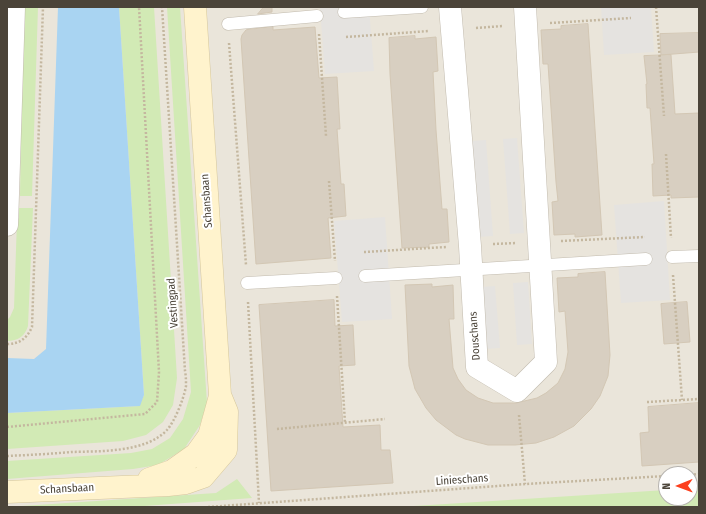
<!DOCTYPE html>
<html>
<head>
<meta charset="utf-8">
<style>
	body { margin:0 }
	#map { position:relative; width:706px; height:514px; overflow:hidden; background:#f6f3ec; font-family:"Fira Sans Condensed",sans-serif }
	canvas { display:block }
	.frame { position:absolute; inset:0; border:8px solid #4b4439; pointer-events:none }
	.north { position:absolute; left:658px; top:466px; width:40px; height:40px; box-sizing:border-box; background:#fff; border:1px solid #b7b4b0; border-radius:50%; rotate:269deg; font-size:11px; font-weight:700; line-height:16px; text-align:center; color:#4b4439 }
	.north::after { content:''; display:block; margin:auto; width:14px; height:18px; background:#fc3f1d; clip-path:polygon(50% 0,100% 100%,50% 72%,0 100%) }
</style>
</head>
<body>
<div id="map">
<canvas width="706" height="514"></canvas>
<div class="frame"></div>
<div class="north">N</div>
</div>
<script>
const ctx = document.querySelector('canvas').getContext('2d');
ctx.lineJoin = 'round';
function fill(path, color) { ctx.fillStyle = color; ctx.fill(path, 'evenodd'); }
function trace(path, color, width, dash) { ctx.strokeStyle = color; ctx.lineWidth = width; ctx.lineCap = dash ? 'butt' : 'round'; ctx.setLineDash(dash || []); ctx.stroke(path); }
function drawText(font, color, halo, rows, align = 'center') {
  ctx.font = font + ' "Fira Sans Condensed",sans-serif'; ctx.lineWidth = 4; ctx.setLineDash([]); ctx.textBaseline = 'middle'; ctx.strokeStyle = halo; ctx.fillStyle = color; for (const [text, x, y, turn = 0] of rows) {
    ctx.save(); ctx.translate(x, y); ctx.rotate((+turn || 0) * Math.PI / 180); ctx.textAlign = isNaN(turn) ? turn : align; if (halo) ctx.strokeText(text, 0, 0); ctx.fillText(text, 0, 0); ctx.restore();
  }
}
fill(new Path2D(`
	M7 7H699V507H7ZM666 474H690V498H666Z`), '#eae5da');
fill(new Path2D(`
	M23 7H38L32 196H20Z
	M119 7H154L177 378 173 405 163 422 146 435 123 441 7 449V413L139 406 144 395Z
	M167 7H180L207 403 200 425 184 449 158 465 133 469 7 479V461L131 453 152 449 170 438 183 419 191 392Z
	M19 208H33L28 326C25 336 18 341 7 341V320L10 317 14 308 17 220 19 218Z
	M237 479 252 498 131 507H7L216 493Z
	M699 488V507H398L666 490V498H690V489Z`), '#d2eab5');
fill(new Path2D(`
	M320 7H369L374 71 325 74Z
	M601 7H651L654 52 604 55Z
	M517 138 524 233 510 234 503 139Z
	M486 140 493 236 478 237 471 141Z
	M664 201 670 300 621 303 614 205Z
	M385 217 392 319 342 322 334 221Z
	M528 282 532 344 517 345 513 283Z
	M495 286 500 348 485 349 481 287Z`), '#e5e3e0');
fill(new Path2D(`
	M58 7H119L144 395 140 406 7 413V358L34 359 46 349Z`), '#a9d4f2');
const building = new Path2D(`
	M264 7H272V12L258 14Z
	M588 24 602 235 575 237V234L554 235 552 202 558 201 556 182 548 64H543L541 30 561 29V26Z
	M273 27V30L315 27 319 78 337 77 340 129H337L339 157 341 184H344L346 216 328 218 331 258 256 264 241 39 242 35 246 30Z
	M699 33V52L661 55 660 34Z
	M415 36V39L436 37 438 71 433 72 436 130 442 209H447L449 242 429 244V247L402 248 390 74 389 38Z
	M671 55 675 114 699 113V197L671 198V195L653 196 652 164H654L650 108H647L646 84H647L644 56Z
	M605 272 610 355 608 376 600 396 591 409 574 426 554 437 536 443 515 445H488L465 439 456 435 436 420 426 408 415 389 409 366 405 285 432 284V287L453 285 454 319H449L453 368 458 379 466 390 478 398 493 403H516L537 398 546 393 558 383 565 369 568 352 565 311 559 312 557 278 578 277V274Z
	M334 300 335 326 353 325 355 365 339 366 343 427 380 425 381 450H390L393 483 271 491 259 305Z
	M687 302 690 342 664 344 661 304Z
	M699 403V462L642 466 640 433 649 432 648 407Z`);
fill(building, '#d8cfc1');
trace(building, '#d3c7b4', 1);
const lane = new Path2D(`
	M344 12 422 7
	M228 24 317 16
	M672 257 699 256
	M365 276 646 259
	M247 283 336 278`);
const street = new Path2D(`
	M450 7 470 246 477 367 517 391 546 362 525 7
	M7 225 14 7`);
const secondary = new Path2D(`
	M149 479 172 471 196 454 209 436 220 396
	M7 492 168 485 186 483 203 477 226 450 227 412 220 395 195 7`);
trace(lane, '#c2bbae', 13);
trace(street, '#c2bbae', 23);
trace(secondary, '#d6c79b', 23);
trace(new Path2D(`
	M656 7 664 116
	M550 23 631 18
	M476 28 503 26
	M319 34 326 136
	M346 37 429 31
	M229 43 246 265
	M666 154 671 238
	M329 181 335 261
	M561 241 645 237
	M493 244 516 243
	M364 252 446 247
	M673 275 682 400
	M337 296 345 423
	M248 302 259 503
	M7 344C20 344 27 338 32 327L43 7
	M647 402 699 399
	M519 415 525 484
	M7 427 145 414 157 402 159 372 139 7
	M277 429 385 419
	M7 456C28 455 50 454 71 452 100 451 145 453 167 430 175 421 184 398 186 386 186 381 186 376 185 371L162 7
	M690 475 699 474
	M208 507 525 484 666 476`), '#c4b79f', 2.5, [2, 2]);
trace(lane, '#fff', 12);
trace(street, '#fff', 22);
trace(secondary, '#fff3cd', 22);
drawText('11px', '#4b4439', '#fff', [
	["Schansbaan",207,201,-94],
	["Vestingpad",173,303,-94],
	["Douschans",475,336,-94],
	["Linieschans",462,480,-4],
	["Schansbaan",67,489,-3]
]);
</script>
</body>
</html>
